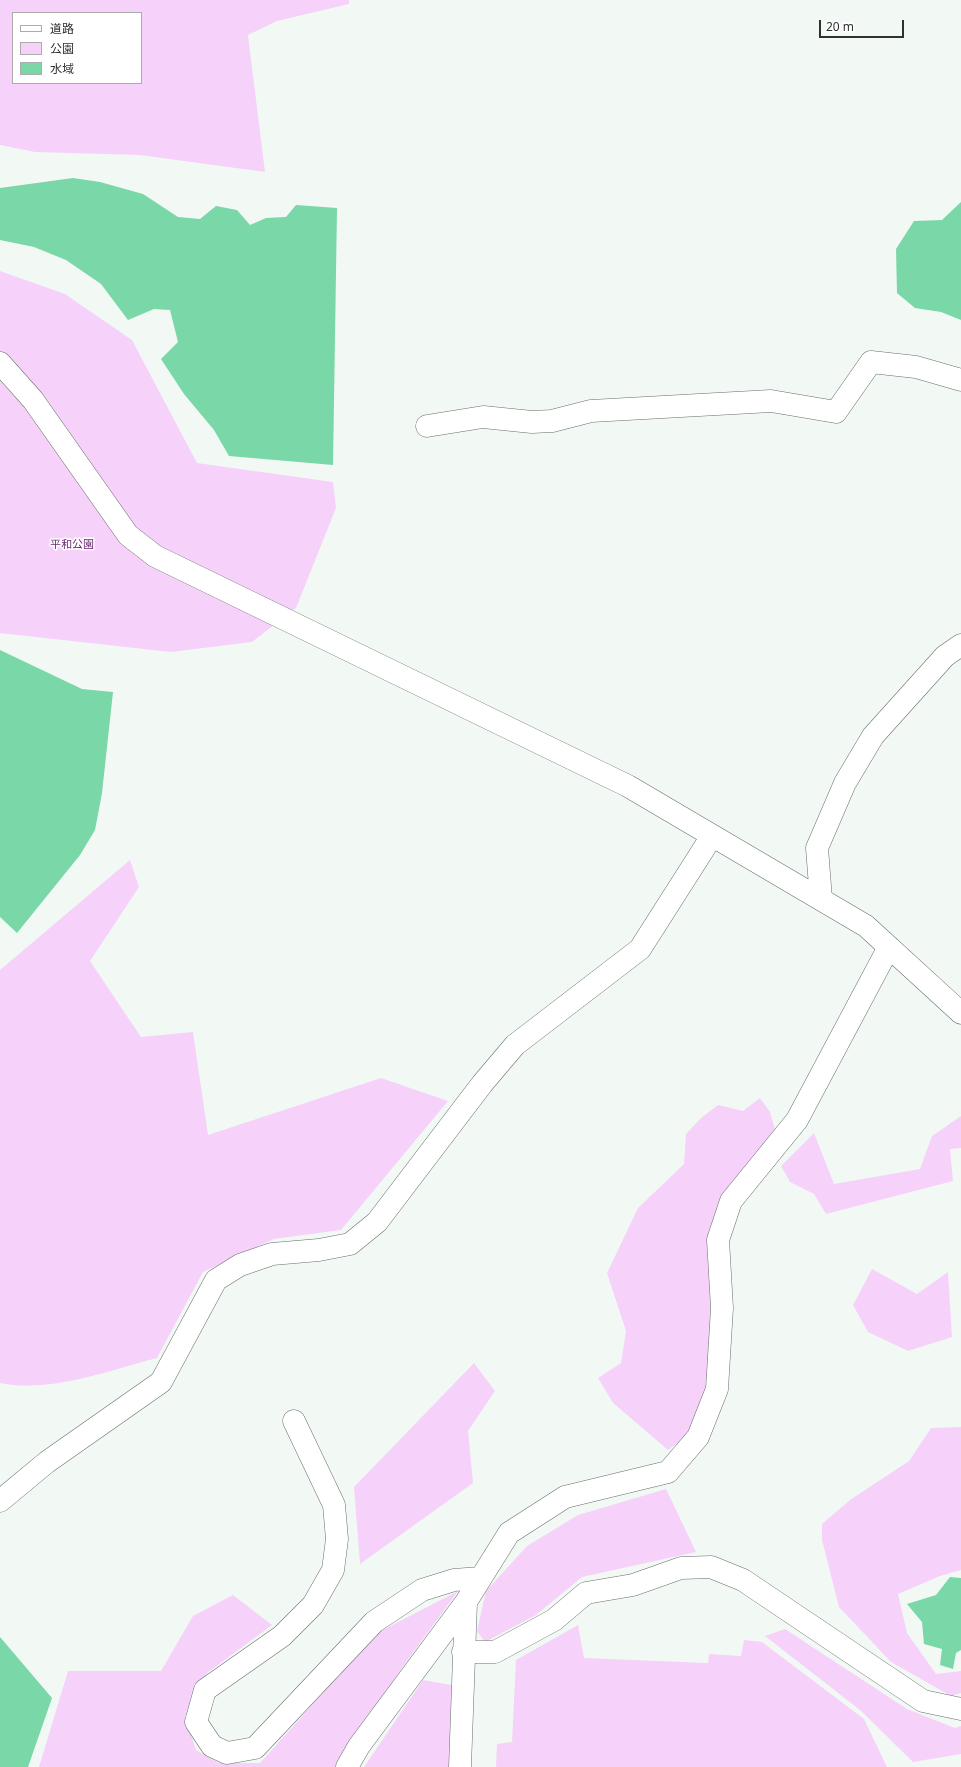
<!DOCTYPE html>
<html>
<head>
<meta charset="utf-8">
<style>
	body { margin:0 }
	#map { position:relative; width:961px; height:1767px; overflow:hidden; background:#f2f9f5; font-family:"Noto Sans","Noto Sans JP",sans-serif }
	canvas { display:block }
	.legend { position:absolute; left:12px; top:12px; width:130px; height:72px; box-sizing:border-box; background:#fff; border:1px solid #abadac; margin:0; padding:5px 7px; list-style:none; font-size:12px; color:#2e312f }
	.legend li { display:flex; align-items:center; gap:8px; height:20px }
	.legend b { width:20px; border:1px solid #abadac }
	.scale { position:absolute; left:819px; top:20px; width:85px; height:18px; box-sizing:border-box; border:2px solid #2e312f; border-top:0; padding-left:5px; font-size:12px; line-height:14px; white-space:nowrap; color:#2e312f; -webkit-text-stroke:3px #fff; paint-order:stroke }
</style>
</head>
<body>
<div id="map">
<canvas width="961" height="1767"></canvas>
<ul class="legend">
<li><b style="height:5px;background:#fff"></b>道路</li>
<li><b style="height:11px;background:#f6d2fa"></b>公園</li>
<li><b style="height:11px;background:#79d7a8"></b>水域</li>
</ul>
<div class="scale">20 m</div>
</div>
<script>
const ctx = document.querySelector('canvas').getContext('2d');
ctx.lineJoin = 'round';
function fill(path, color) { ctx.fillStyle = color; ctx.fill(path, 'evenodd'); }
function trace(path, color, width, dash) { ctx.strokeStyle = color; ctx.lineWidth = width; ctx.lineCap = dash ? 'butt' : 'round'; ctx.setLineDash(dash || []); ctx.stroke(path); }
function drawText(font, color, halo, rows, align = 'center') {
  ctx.font = font + ' "Noto Sans","Noto Sans JP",sans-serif'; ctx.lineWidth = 3; ctx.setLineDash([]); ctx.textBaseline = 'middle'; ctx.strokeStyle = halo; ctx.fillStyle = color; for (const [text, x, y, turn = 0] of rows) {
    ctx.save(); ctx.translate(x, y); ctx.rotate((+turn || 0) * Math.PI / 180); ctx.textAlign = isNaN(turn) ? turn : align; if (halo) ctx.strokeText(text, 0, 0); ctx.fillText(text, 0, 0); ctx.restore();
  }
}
fill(new Path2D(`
	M0 0H349V4L277 21 248 35 265 172 140 155 35 152 0 145ZM13 13H141V83H13Z
	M0 271 65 294 132 340 197 463 333 482 336 508 296 608 252 642 171 652 0 633Z
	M130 860 139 887 90 961 141 1037 193 1032 208 1135 381 1078 448 1101 341 1230 274 1239 203 1272 157 1358C107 1371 51 1393 0 1383V970Z
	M760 1098 770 1112 775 1129 724 1197 712 1305 709 1382 695 1430 668 1450 613 1403 598 1378 621 1363 626 1331 607 1273 638 1208 684 1164 686 1134 701 1118 718 1105 743 1111Z
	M961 1116V1148L950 1149 953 1181 826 1214 814 1194 790 1182 781 1166 814 1133 834 1184 920 1169 932 1136Z
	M872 1269 917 1294 948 1272 952 1337 908 1351 868 1332 853 1305Z
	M474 1363 495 1391 468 1431 473 1483 360 1564 354 1487Z
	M961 1427V1570L940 1576 898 1594 907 1633 936 1674 961 1671V1693L951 1696 891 1662 839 1607 822 1540V1524L850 1500 909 1461 931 1428Z
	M666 1489 696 1552 582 1577 536 1615 485 1642 477 1631 486 1591 527 1546 578 1515Z
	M458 1591 404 1665 336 1767H39L68 1671H161L193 1616 233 1595 272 1625 207 1673 185 1716 196 1750 219 1763H260L377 1633Z
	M578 1625 584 1658 708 1663 709 1654 741 1656 744 1640 762 1642 864 1719 887 1767H496L497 1744 512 1742 516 1660Z
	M785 1629 907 1709 955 1728 961 1726V1754L913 1762 860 1710 765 1636Z
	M423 1680 452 1685 450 1767H364Z`), '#f6d2fa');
fill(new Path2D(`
	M73 178 100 182 143 194 178 217 200 219 216 206 237 210 250 225 266 218 286 217 296 205 337 208 333 465 229 456 214 430 184 394 161 359 178 342 170 310 154 309 128 320 101 284 66 260 34 247 0 240V188Z
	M961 202V320L941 312 915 308 897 293 896 249 914 221 942 220Z
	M0 650 82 689 113 692 102 793 95 830 80 855 17 933 0 917Z
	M950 1577 961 1578V1650L956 1653 953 1669 940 1665 942 1649 924 1644 922 1622 907 1604 936 1595Z
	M0 1637 52 1698 28 1767H0Z`), '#79d7a8');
const street = new Path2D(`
	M0 363 33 400 128 535 155 556 628 786 866 926 961 1013
	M427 426 483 417 532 422 552 421 591 411 771 401 836 412 871 362 916 367 961 380
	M821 899 817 848 845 783 873 736 945 656 961 645
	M294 1421 334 1505 337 1539 333 1570 313 1605 282 1636 205 1690 196 1722 212 1746 227 1753 255 1748 374 1622 422 1590 454 1580 480 1578
	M0 1501 47 1462 161 1382 216 1280 240 1265 272 1254 319 1250 350 1244 377 1222 482 1084 515 1045 640 949 712 836
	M463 1652H495L554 1620 586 1593 633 1585 681 1568 711 1567 743 1580 923 1701 961 1709
	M347 1767 359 1746 466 1602
	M460 1767 466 1602 509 1533 565 1497 668 1472 698 1437 717 1389 722 1308 718 1240 731 1201 797 1120 889 947`);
trace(street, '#686e6a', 23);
trace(street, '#fff', 22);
drawText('11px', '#6d2775', '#fff', [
	["平和公園",72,545]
]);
</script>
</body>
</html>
